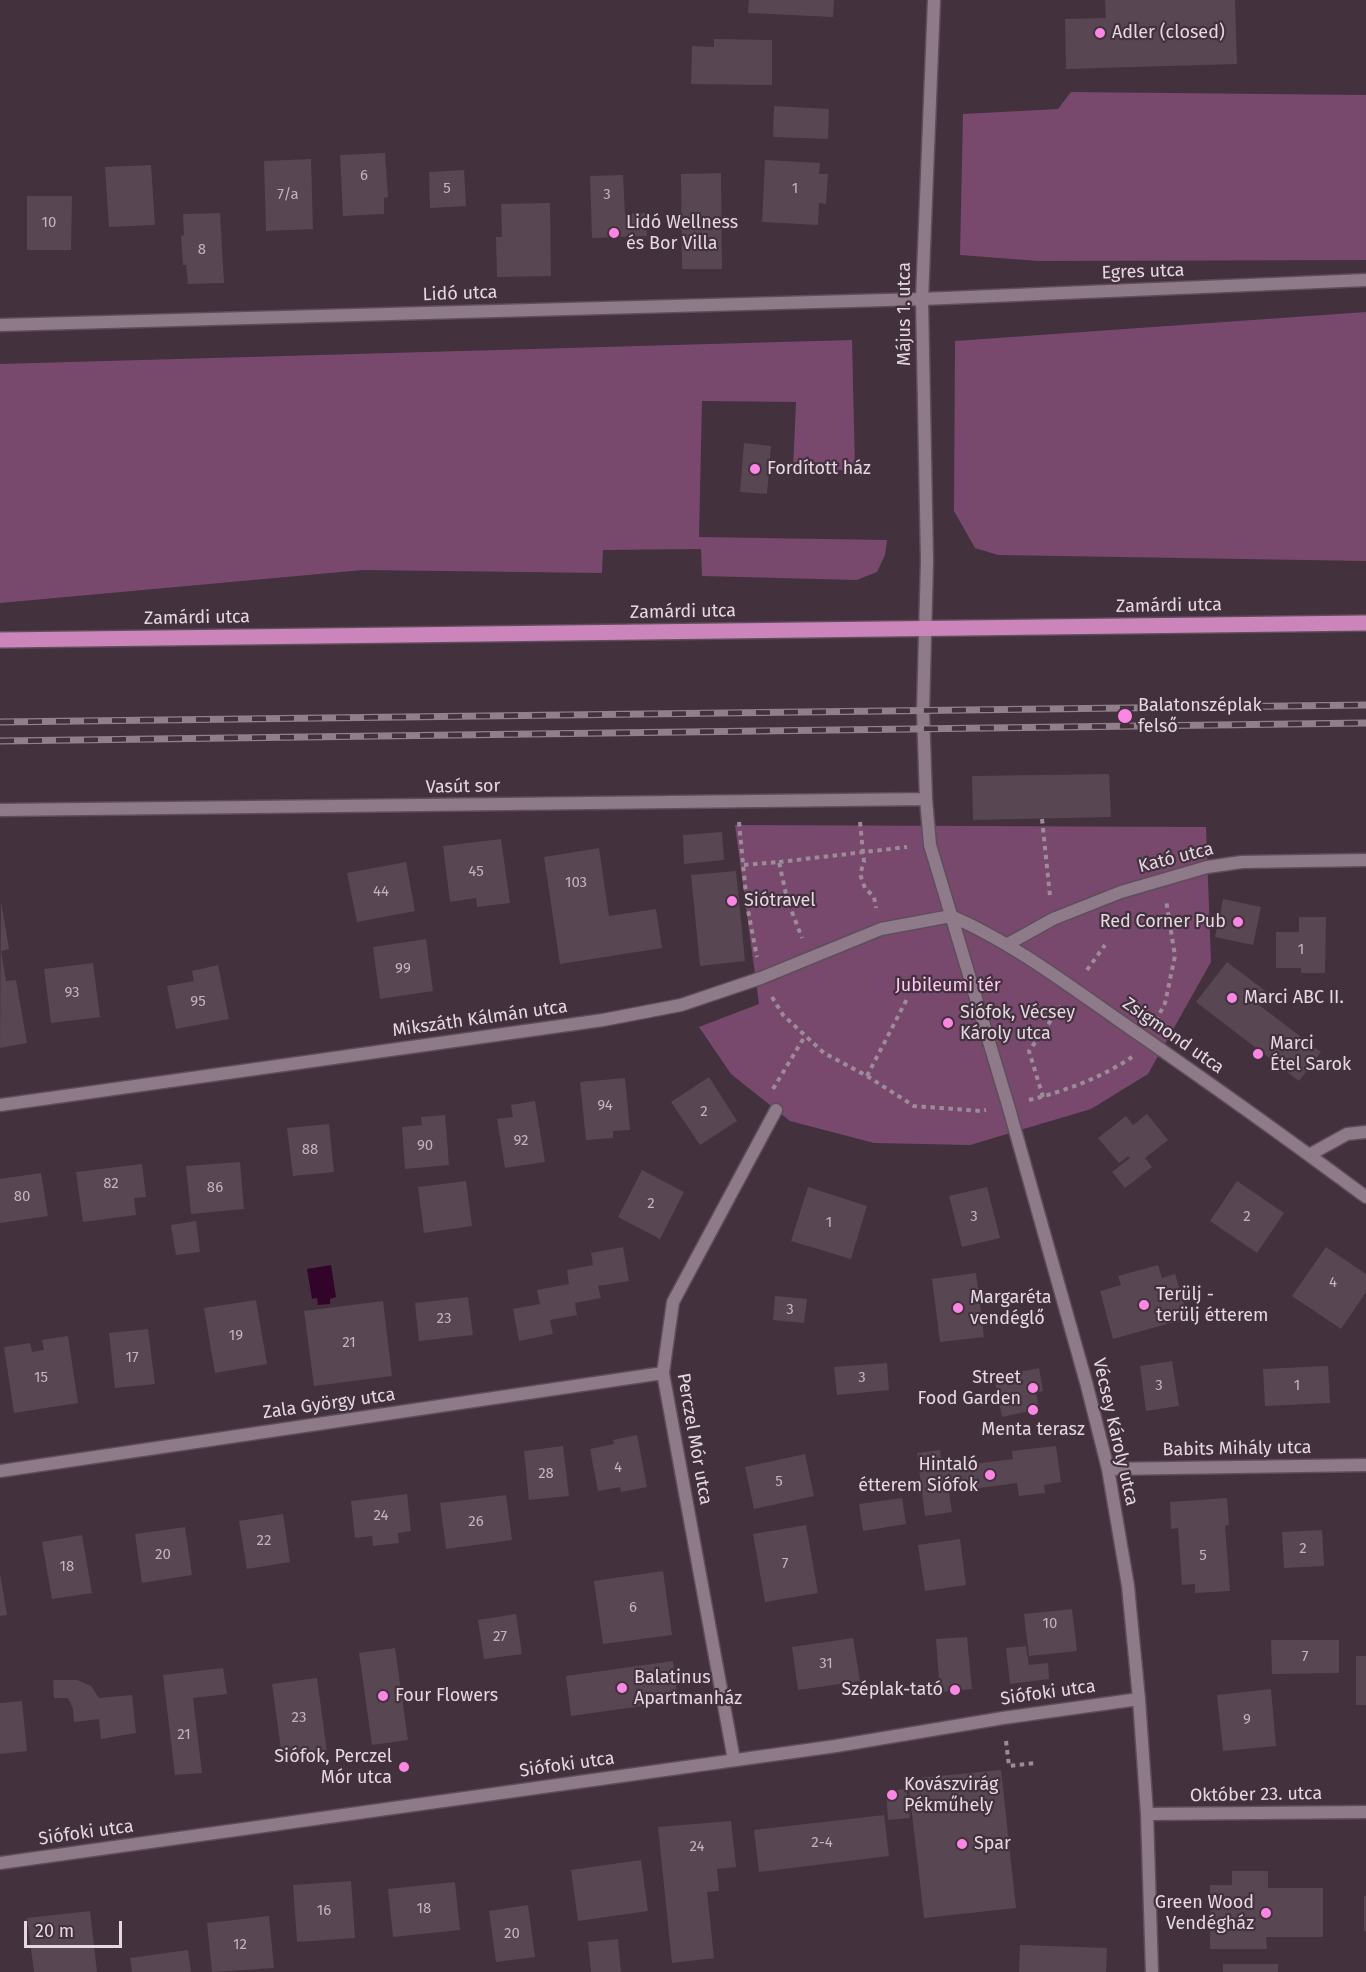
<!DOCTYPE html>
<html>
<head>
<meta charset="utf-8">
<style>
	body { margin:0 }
	#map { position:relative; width:1366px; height:1972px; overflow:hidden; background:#43313e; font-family:"Fira Sans",sans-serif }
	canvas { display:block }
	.scale { position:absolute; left:24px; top:1921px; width:98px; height:27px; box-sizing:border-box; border:3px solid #e4d8e1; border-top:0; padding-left:8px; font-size:18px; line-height:21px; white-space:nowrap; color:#e4d8e1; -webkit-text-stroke:4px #43313e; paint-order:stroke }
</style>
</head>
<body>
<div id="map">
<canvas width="1366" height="1972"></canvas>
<div class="scale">20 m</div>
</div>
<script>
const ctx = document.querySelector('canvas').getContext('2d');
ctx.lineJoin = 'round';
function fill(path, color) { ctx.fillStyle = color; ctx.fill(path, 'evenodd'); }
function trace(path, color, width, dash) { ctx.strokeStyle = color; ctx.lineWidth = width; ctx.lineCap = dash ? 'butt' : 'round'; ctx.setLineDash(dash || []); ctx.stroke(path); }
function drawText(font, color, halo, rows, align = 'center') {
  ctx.font = font + ' "Fira Sans",sans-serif'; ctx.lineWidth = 4.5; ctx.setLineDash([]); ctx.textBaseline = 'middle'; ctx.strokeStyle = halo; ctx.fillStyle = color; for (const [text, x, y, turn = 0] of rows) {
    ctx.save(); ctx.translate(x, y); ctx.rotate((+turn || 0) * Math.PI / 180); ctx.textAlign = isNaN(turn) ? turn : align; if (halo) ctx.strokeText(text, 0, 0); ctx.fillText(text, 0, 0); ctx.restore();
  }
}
fill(new Path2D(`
	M1071 92 1366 95V260L1038 261 960 255 963 114 1058 109Z
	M1366 312V561L998 555 975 548 954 511 955 341Z
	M852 340 855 470H793L796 402 702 401 699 537 887 540 885 555 877 572 857 580 702 576 701 549 603 550 602 573 363 570 0 603V364Z
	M735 825 1206 827 1211 962 1148 1074 1091 1109 970 1145 874 1143 790 1121 731 1074 699 1027 759 1004Z`), '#78496d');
fill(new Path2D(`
	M331 1265 336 1297 330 1299V1304L318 1305 317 1298 312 1299 307 1269Z`), '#32042a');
fill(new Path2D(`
	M749 0H834L833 17 748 13Z
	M1105 0H1235L1237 64 1066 69 1065 19 1106 18Z
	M714 39 772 40V85L691 84 692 46 714 47Z
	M774 106 829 109 828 139 773 137Z
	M385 153 388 197 384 198V214L343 216 340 155Z
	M311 159 313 229 266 231 264 161Z
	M765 160 820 163 819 174H828L826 204 819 203 818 225 762 222Z
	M151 165 155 225 109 227 105 167Z
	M464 170 466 206 430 208 429 172Z
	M721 173 722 269H682L681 174Z
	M623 175 625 214 646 213 647 236 592 238 590 176Z
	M27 196H72L71 250H27Z
	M550 203 551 276 497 277 496 237H502L501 204Z
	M220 213 224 283 188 284 186 265H183L181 236 184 235 183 214Z
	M744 443 771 446 767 494 740 492Z
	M1109 774 1111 817 973 820 972 776Z
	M722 832 724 860 684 864 683 835Z
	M501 839 510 903 477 907 476 898 450 902 443 846Z
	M599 848 609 916 656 909 662 948 560 964 544 857Z
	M406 862 415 911 357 922 347 873Z
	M736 871 745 961 700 966 691 875Z
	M1223 899 1261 907 1253 945 1215 937Z
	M1 901 9 949 1 951 6 981 16 980 27 1043 0 1048Z
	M1299 917H1326L1325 973H1301V968H1276V932H1299Z
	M426 939 433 991 380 999 373 947Z
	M1227 962 1268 993 1259 1005 1321 1052 1299 1081 1196 1002Z
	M93 963 100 1017 51 1023 44 969Z
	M218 965 229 1019 176 1029 167 986 194 981 192 971Z
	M709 1077 737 1121 700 1145 671 1102Z
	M625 1078 630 1130 613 1131V1138L586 1140 580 1082Z
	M535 1101 545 1162 505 1168 497 1119 513 1117 511 1105Z
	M1147 1114 1168 1140 1145 1158 1152 1167 1125 1188 1112 1172 1130 1158 1128 1156 1119 1163 1098 1138 1126 1116 1133 1125Z
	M445 1115 449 1165 405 1169 402 1127 422 1125 421 1117Z
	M329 1124 334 1172 293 1176 287 1128Z
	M240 1162 244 1209 191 1214 186 1166Z
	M142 1164 146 1197 134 1198 136 1215 83 1222 76 1172Z
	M642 1170 684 1192 660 1239 618 1217Z
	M41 1173 48 1216 0 1223V1179Z
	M466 1181 472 1226 424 1233 418 1187Z
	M1237 1181 1284 1213 1257 1253 1210 1221Z
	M808 1187 867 1206 851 1259 791 1241Z
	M987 1187 1000 1238 962 1247 949 1196Z
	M196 1221 200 1252 176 1255 171 1225Z
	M623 1247 629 1281 598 1286 601 1298 575 1303 577 1315 550 1320 553 1334 519 1341 513 1309 540 1304 537 1290 569 1284 567 1270 593 1265 591 1253Z
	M1326 1247 1366 1274V1292L1341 1329 1292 1296Z
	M1158 1265 1162 1278 1175 1274 1188 1318 1113 1339 1100 1291 1121 1285 1118 1276Z
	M976 1273 984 1337 940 1342 932 1279Z
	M775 1296 807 1299 804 1323 773 1320Z
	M468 1297 473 1335 419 1341 415 1303Z
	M256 1300 267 1364 215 1373 204 1308Z
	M383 1301 392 1376 314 1386 304 1311Z
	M148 1329 155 1384 115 1388 109 1333Z
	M68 1336 78 1403 14 1413 4 1347 30 1343 32 1352 44 1350 42 1340Z
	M1172 1361 1179 1406 1146 1411 1140 1366Z
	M887 1363 889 1390 837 1395 834 1367Z
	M1328 1366 1330 1403 1265 1406 1263 1369Z
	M1039 1368 1043 1391 1036 1393 1039 1409 1002 1417 994 1377Z
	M637 1435 647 1487 621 1492 620 1487 598 1491 590 1449 614 1444 613 1440Z
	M563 1446 569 1496 529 1500 524 1451Z
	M1056 1446 1061 1482 1044 1485 1045 1493 1019 1496 1017 1483 949 1492 952 1512 925 1516 917 1453 940 1450 942 1468 1013 1459 1012 1451Z
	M805 1454 814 1496 754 1509 745 1467Z
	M407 1494 411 1531 398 1533 399 1543 373 1546 372 1536 355 1538 351 1501Z
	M506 1495 512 1540 446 1549 440 1503Z
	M902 1498 906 1524 863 1531 859 1504Z
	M1227 1498 1229 1525 1225 1526 1230 1591 1195 1593V1584L1182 1585 1178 1528 1171 1529 1170 1502Z
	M283 1514 290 1562 247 1569 239 1521Z
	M806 1525 818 1593 765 1602 753 1534Z
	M185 1527 192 1575 142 1583 135 1534Z
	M1322 1530 1324 1566 1284 1568 1282 1532Z
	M82 1535 92 1593 52 1599 42 1542Z
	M960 1539 966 1585 925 1591 918 1545Z
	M663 1571 672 1635 603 1644 594 1581Z
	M0 1573 7 1615 0 1616Z
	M1072 1609 1077 1651 1029 1656 1024 1614Z
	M516 1614 522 1654 484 1659 478 1620Z
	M967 1637 972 1689 940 1692 936 1639Z
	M853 1638 860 1681 798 1690 792 1647Z
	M1271 1640H1339V1673L1272 1674Z
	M1026 1646 1029 1665 1048 1663 1049 1679 1010 1684 1006 1648Z
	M395 1648 408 1740 372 1745 359 1653Z
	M1356 1656H1366V1705H1356Z
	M673 1661 678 1701 571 1716 566 1676Z
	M223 1668 227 1694 193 1698 202 1773 175 1775 163 1675Z
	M317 1678 327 1752 282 1757 272 1684Z
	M53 1680H77L91 1686 99 1698 132 1695 136 1733 101 1739 99 1719 74 1722 73 1709 68 1698H54Z
	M1271 1689 1276 1746 1223 1751 1217 1695Z
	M22 1701 27 1751 0 1754V1703Z
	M1001 1770 1016 1908 924 1918 908 1779Z
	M906 1789 910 1818 888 1820 886 1791Z
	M884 1815 889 1856 759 1872 754 1830Z
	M731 1821 736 1867 717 1869 719 1891 707 1892 714 1958 672 1963 658 1827Z
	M641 1860 648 1911 578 1921 571 1870Z
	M1232 1871H1268V1888H1323V1937H1266L1267 1949H1210V1885H1232Z
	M351 1881 355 1938 297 1942 293 1885Z
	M455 1882 460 1930 393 1937 388 1889Z
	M1364 1896H1366V1931H1364Z
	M528 1905 535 1957 496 1962 489 1911Z
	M90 1911 97 1972H34L27 1918Z
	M269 1916 274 1968 212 1972 207 1923Z
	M618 1939 621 1972H591L588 1942Z
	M1020 1945 1107 1948 1106 1972H1019Z
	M188 1950 191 1972H132L130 1958Z
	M1223 1964H1278V1972H1223Z`), '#584653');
const minor = new Path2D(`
	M934 0 922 299 927 561 923 711 926 799 930 845 1008 1105 1086 1382 1108 1469 1128 1586 1139 1699 1147 1814 1152 1972
	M0 325 922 299 1366 280
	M0 810 926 799
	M951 916C1011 942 1064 982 1117 1019 1201 1077 1284 1136 1366 1197
	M1008 944 1053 919 1121 892 1207 867 1242 862 1366 860
	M0 1105 603 1020 681 1005 761 978 881 929 951 916
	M1309 1155 1347 1134 1366 1132
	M1108 1469 1366 1465
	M0 1471 663 1373
	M734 1760 663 1373 673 1302 776 1110
	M1147 1814 1366 1812
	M0 1863 836 1746 1003 1718 1139 1699`);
const primary = new Path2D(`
	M0 640 1366 623`);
trace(minor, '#5d4e5a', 15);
trace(primary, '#5d4e5a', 18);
trace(new Path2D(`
	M1042 819 1050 896
	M739 822 747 905 757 957
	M860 822 864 862 860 874 865 888 874 897 876 908
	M779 862 907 847
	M744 865 779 862 787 899
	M747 905 787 899 802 938
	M1087 970 1105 945
	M772 997 783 1015 824 1053 867 1076 914 1106 981 1111 986 1110
	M1156 1021 1165 1003 1175 956 1166 900
	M867 1076 908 997
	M773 1089 805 1036
	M1043 1097 1029 1051 1062 1005
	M1029 1100C1065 1091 1101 1078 1132 1057
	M1006 1741 1009 1766 1035 1763`), '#9b8c97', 4, [4.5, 4.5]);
trace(minor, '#8e7a89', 12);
trace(primary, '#cb85bb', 15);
const rail = new Path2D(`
	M0 722 1366 705
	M0 741 1366 723`);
trace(rail, '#8f808b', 7);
trace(rail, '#43313e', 4.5, [14]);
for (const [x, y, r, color] of [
	[1100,33,6,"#fc86e3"],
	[614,233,6,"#fc86e3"],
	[755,469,6,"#fc86e3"],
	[1125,716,8,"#fc86e3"],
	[732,901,6,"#fc86e3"],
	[1238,922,6,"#fc86e3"],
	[1232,998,6,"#fc86e3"],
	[948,1023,6,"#fc86e3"],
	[1258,1054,6,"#fc86e3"],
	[1144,1305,6,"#fc86e3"],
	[958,1308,6,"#fc86e3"],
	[1033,1388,6,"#fc86e3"],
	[1033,1410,6,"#fc86e3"],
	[990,1475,6,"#fc86e3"],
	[622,1688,6,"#fc86e3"],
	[955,1690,6,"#fc86e3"],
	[383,1696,6,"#fc86e3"],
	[404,1767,6,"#fc86e3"],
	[892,1795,6,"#fc86e3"],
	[962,1844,6,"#fc86e3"],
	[1266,1913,6,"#fc86e3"]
]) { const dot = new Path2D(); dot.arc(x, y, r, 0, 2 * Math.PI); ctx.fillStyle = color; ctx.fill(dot); trace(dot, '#43313e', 2); }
drawText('15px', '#c1b4be', null, [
	["6",364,176],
	["5",447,189],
	["1",795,189],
	["7/a",288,195],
	["3",607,195],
	["10",49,223],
	["8",202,250],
	["45",476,872],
	["103",576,883],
	["44",381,892],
	["1",1301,950],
	["99",403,969],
	["93",72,993],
	["95",198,1002],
	["94",605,1106],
	["2",704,1112],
	["92",521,1141],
	["90",425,1146],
	["88",310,1150],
	["82",111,1184],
	["86",215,1188],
	["80",22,1197],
	["2",651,1204],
	["3",974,1217],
	["2",1247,1217],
	["1",829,1223],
	["4",1333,1283],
	["3",790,1310],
	["23",444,1319],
	["19",236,1336],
	["21",349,1343],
	["17",132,1358],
	["15",41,1378],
	["3",862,1378],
	["3",1159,1386],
	["1",1297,1386],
	["4",618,1468],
	["28",546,1474],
	["5",779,1482],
	["24",381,1516],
	["26",476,1522],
	["22",264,1541],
	["2",1303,1549],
	["20",163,1555],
	["5",1203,1556],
	["7",785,1564],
	["18",67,1567],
	["6",633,1608],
	["10",1050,1624],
	["27",500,1637],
	["7",1305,1657],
	["31",826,1664],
	["23",299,1718],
	["9",1247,1720],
	["21",184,1735],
	["2-4",822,1843],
	["24",697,1847],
	["18",424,1909],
	["16",324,1911],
	["20",512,1934],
	["12",240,1945]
]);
drawText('18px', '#e4d8e1', '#43313e', [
	["Adler (closed)",1112,33],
	["Lidó Wellness",626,223],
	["és Bor Villa",626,244],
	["Fordított ház",767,469],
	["Balatonszéplak",1138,706],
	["felső",1138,727],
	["Siótravel",744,901],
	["Red Corner Pub",1226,922,"right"],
	["Marci ABC II.",1244,998],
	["Siófok, Vécsey",960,1013],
	["Károly utca",960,1034],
	["Marci",1270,1044],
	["Étel Sarok",1270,1065],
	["Terülj -",1156,1295],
	["terülj étterem",1156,1316],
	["Margaréta",970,1298],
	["vendéglő",970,1319],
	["Street",1021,1378,"right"],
	["Food Garden",1021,1399,"right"],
	["Menta terasz",1033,1430,"center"],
	["Hintaló",978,1465,"right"],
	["étterem Siófok",978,1486,"right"],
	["Balatinus",634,1678],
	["Apartmanház",634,1699],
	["Széplak-tató",943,1690,"right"],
	["Four Flowers",395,1696],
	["Siófok, Perczel",392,1757,"right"],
	["Mór utca",392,1778,"right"],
	["Kovászvirág",904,1785],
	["Pékműhely",904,1806],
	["Spar",974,1844],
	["Green Wood",1254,1903,"right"],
	["Vendégház",1254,1924,"right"]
], 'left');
drawText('18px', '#e4d8e1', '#43313e', [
	["Egres utca",1143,272,-2],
	["Lidó utca",460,294,-2],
	["Május 1. utca",905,314,-90],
	["Zamárdi utca",1169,606,-1],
	["Zamárdi utca",683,612,-1],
	["Zamárdi utca",197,618,-1],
	["Vasút sor",463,787,-1],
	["Kató utca",1176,858,-14],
	["Mikszáth Kálmán utca",480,1019,-8],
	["Zsigmond utca",1173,1036,35],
	["Zala György utca",329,1404,-8],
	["Vécsey Károly utca",1115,1432,77],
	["Perczel Mór utca",694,1439,80],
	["Babits Mihály utca",1237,1449,-1],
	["Siófoki utca",1048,1693,-8],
	["Siófoki utca",567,1765,-8],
	["Október 23. utca",1256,1795,-1],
	["Siófoki utca",86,1833,-8]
]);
drawText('18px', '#fec6f0', '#43313e', [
	["Jubileumi tér",948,986]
]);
</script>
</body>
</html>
